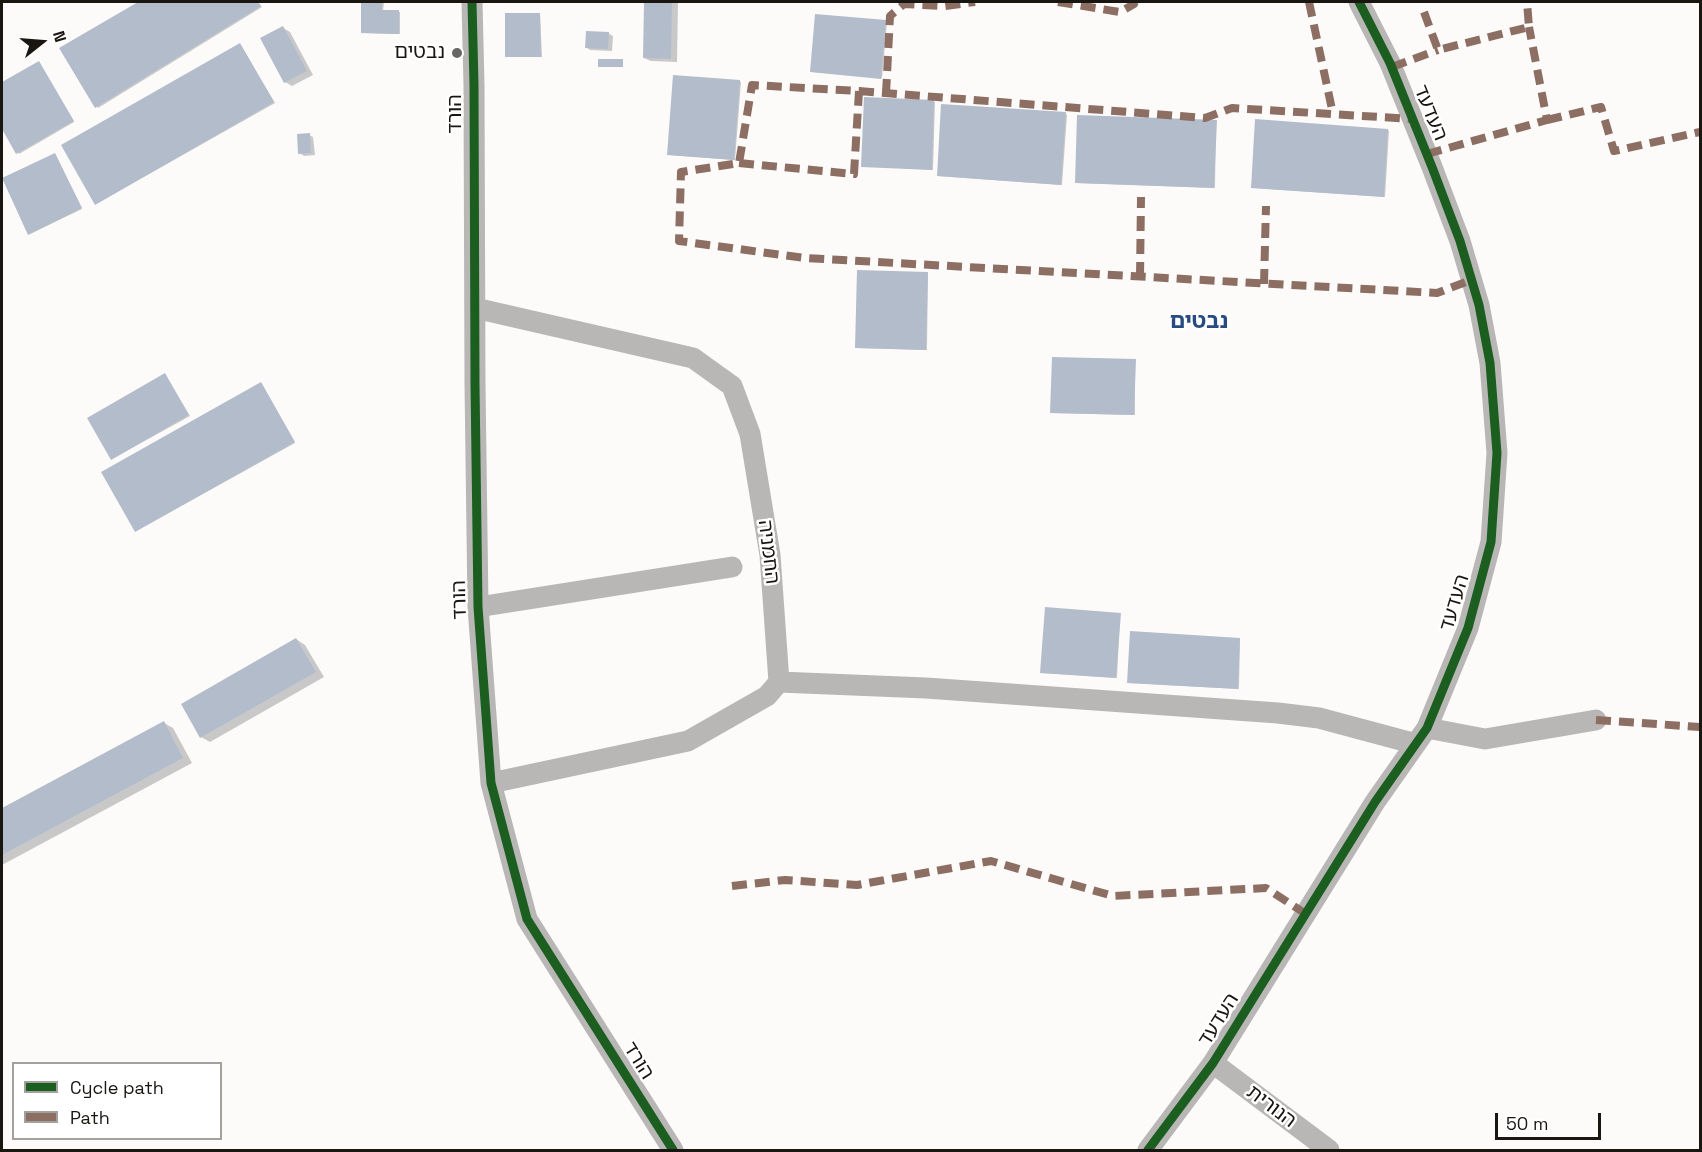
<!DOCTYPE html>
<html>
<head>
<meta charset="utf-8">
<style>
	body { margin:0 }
	#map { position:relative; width:1702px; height:1152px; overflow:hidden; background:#fcfbfa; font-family:"Space Grotesk",sans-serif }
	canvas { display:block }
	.frame { position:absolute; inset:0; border:3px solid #191511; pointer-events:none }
	.legend { position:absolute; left:12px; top:1062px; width:210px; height:78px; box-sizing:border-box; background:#fff; border:2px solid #a3a1a0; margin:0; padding:8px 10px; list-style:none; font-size:18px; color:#191511 }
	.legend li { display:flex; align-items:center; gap:12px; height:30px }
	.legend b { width:30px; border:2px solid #a3a1a0 }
	.north { position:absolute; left:12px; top:12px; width:60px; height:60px; -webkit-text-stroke:4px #fff; paint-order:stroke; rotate:73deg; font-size:16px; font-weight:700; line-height:24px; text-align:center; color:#191511 }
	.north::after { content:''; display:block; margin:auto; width:21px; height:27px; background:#191511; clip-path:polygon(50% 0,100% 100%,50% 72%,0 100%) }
	.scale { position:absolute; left:1495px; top:1113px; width:106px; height:27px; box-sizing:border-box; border:3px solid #191511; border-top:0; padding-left:8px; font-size:18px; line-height:21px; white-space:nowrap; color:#191511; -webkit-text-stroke:4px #fff; paint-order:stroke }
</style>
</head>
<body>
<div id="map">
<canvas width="1702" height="1152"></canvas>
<div class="frame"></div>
<ul class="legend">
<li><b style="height:8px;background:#1b5e20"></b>Cycle path</li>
<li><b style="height:8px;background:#8d6e63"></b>Path</li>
</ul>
<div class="north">N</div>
<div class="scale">50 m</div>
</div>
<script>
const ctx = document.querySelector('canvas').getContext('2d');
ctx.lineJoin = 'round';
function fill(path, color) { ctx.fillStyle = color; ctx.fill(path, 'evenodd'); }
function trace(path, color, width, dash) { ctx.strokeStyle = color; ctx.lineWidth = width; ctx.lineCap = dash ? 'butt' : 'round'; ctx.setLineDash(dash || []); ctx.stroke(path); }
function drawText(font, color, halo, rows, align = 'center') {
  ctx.font = font + ' "Space Grotesk","Noto Sans Hebrew",sans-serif'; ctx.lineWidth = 5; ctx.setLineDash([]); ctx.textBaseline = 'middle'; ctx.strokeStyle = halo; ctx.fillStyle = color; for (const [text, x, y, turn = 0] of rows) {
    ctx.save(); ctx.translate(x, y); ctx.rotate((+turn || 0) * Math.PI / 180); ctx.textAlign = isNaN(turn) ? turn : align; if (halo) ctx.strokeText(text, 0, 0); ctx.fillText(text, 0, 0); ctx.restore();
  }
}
fill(new Path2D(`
	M141 2H258L262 7 98 108 61 48Z
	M363 2H384L383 11 400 12V34L362 33Z
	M645 2H678L677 62 651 61 644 58Z
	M540 14 542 57H508Z
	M885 21 887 22 882 78 813 72Z
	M283 28 290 32 313 75 292 86 285 82Z
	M608 33 613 36 612 51 590 50 586 47Z
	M240 44 275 103 96 204Z
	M39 62 74 122 19 154 2 126V84Z
	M739 81 741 82 735 160 670 155Z
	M865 98 935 102 933 170 863 166Z
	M1065 114 1067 115 1062 185 938 176Z
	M1216 122 1215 188 1078 183Z
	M1388 130 1389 131 1385 197 1254 188Z
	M309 135 313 137 315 155 304 156 300 153Z
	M55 154 82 209 30 234H29Z
	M928 274 927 350 858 348Z
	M1135 361V415L1053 413Z
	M165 375 190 416 112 459Z
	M262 384 295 443 136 531Z
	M1120 614 1117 678 1043 673Z
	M1132 633 1240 639 1239 689 1130 683Z
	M296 639 305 645 324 677 210 742 201 737Z
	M164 723 173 728 192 763 2 865V810Z`), '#0003');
fill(new Path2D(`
	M138 2H258L261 6 95 108 59 48Z
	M361 2H382V10H399V34L361 33Z
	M644 2H672L671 59 643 58Z
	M505 13H540L541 57H505Z
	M815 14 886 20 881 79 810 72Z
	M283 26 307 71 284 83 260 38Z
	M586 31 609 32 608 49 585 48Z
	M240 43 274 102 95 205 61 145Z
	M598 59H623V67H598Z
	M39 61 74 121 16 154 2 129V82Z
	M673 75 740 80 734 160 667 155Z
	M864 97 934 100 932 170 861 167Z
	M941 104 1066 112 1061 185 937 176Z
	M1077 115 1217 120 1214 188 1075 183Z
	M1255 119 1388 129 1384 197 1251 188Z
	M310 133 311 153 298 154 297 134Z
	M55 153 82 208 28 235 2 178Z
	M857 270 928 272 926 350 855 348Z
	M1052 357 1136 359 1134 415 1050 413Z
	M165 373 189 415 111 460 87 418Z
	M261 382 295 442 135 532 101 472Z
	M1045 607 1121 613 1116 678 1040 673Z
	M1130 631 1240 638 1238 689 1127 683Z
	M296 638 316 672 200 738 181 704Z
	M164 721 183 758 2 855V808Z`), '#b3bccb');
trace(new Path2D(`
	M472 2 474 85 475 384 478 607 491 783 527 919 673 1150
	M475 308 693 358 732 386 750 434 770 555 779 682 767 696 688 741 491 783
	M478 607 732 567
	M779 682 926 688 1278 713 1319 718 1416 744
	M1427 728 1485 739 1596 720
	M1213 1063 1329 1150
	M1148 1150 1213 1063 1375 802 1427 728 1468 628 1491 542 1497 453 1490 363 1479 305 1460 241 1432 167 1390 63 1359 2`), '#b8b7b5', 21);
trace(new Path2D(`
	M1058 2 1120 12 1134 4 1135 2
	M1309 2 1333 114
	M1424 12 1438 50 1529 27 1527 2
	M1392 67 1438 50
	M859 91 1205 118 1232 108 1413 119
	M886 94 890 16 904 4 945 6 975 2
	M1547 120 1601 107 1614 151 1700 132
	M1427 154 1547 120 1529 27
	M739 163 854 174 859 91 752 85 739 163 681 172 679 241 805 258 1437 293 1471 280
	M1140 277 1141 197
	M1264 284 1266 206
	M1596 720 1700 727
	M732 886 785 880 857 885 991 861 1113 896 1266 888 1306 914`), '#8d6e63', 8, [15, 8]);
trace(new Path2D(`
	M472 2 474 85 475 384 478 607 491 783 527 919 673 1150
	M1148 1150 1213 1063 1375 802 1427 728 1468 628 1491 542 1497 453 1490 363 1479 305 1460 241 1432 167 1390 63 1359 2`), '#1b5e20', 9);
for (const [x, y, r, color] of [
	[457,53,6,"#686663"]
]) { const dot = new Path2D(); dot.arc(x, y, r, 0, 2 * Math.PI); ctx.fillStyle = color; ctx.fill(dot); trace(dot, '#fff', 2); }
drawText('20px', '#191511', '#fff', [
	["נבטים",445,53]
], 'right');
drawText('20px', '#191511', '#fff', [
	["העדעד",1430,113,68],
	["הורד",456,114,-90],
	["החמניה",768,552,83],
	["הורד",460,600,-92],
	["העדעד",1455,603,-73],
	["העדעד",1219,1020,-58],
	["הורד",638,1061,58],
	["הנורית",1271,1107,37]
]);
drawText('bold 22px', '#284c82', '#fff', [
	["נבטים",1199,322]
]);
</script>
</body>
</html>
